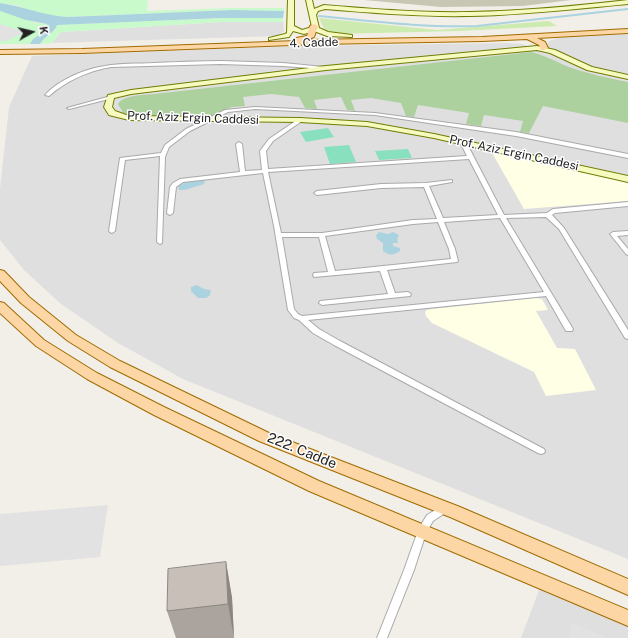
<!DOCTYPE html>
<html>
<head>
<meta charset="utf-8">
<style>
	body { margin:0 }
	#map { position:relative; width:628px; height:638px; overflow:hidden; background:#f2efe9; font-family:"Public Sans",sans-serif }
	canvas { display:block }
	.north { position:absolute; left:12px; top:12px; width:40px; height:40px; -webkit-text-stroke:3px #fff; paint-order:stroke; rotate:82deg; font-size:11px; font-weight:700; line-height:16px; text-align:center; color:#222 }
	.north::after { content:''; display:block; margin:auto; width:14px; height:18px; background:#222; clip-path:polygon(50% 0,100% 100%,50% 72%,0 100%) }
</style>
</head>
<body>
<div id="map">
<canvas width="628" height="638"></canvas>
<div class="north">K</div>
</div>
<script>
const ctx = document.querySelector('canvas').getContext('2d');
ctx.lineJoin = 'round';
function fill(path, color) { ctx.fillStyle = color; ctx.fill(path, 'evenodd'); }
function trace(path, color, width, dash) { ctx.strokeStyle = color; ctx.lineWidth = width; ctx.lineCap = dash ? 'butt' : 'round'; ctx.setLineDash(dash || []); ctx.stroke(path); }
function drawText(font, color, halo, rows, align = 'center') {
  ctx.font = font + ' "Public Sans",sans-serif'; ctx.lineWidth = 3; ctx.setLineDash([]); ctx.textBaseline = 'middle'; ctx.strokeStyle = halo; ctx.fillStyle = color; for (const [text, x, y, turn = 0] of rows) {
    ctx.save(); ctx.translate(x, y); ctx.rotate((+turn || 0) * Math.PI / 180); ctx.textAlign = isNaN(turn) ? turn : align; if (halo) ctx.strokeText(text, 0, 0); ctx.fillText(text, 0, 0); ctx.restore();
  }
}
fill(new Path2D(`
	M221 22H283L284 31 277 36 52 43 61 32Z
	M628 34V559L183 379 118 343 61 304 24 270 0 240V189L9 107 32 56 301 46 509 43 522 44 531 47 547 46 549 41 558 38Z
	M542 582 628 626V638H521Z`), '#e0dfdf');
fill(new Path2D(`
	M491 151 628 181V201L524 209Z
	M536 298 542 299 548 310 536 311 557 348 575 349 596 390 546 396 534 372 432 323 426 316 425 312 427 310 433 309Z`), '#ffffe5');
fill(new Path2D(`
	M364 0H571L523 6 441 7Z`), '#c7c7b4');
fill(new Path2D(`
	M319 18 437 30 549 21 557 26 459 31 335 34 325 31Z`), '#cdebb0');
fill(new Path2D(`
	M531 52C545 55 556 62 569 67 589 74 608 78 628 82V123L543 106 529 133 520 132 523 121 484 115 481 126 466 124 469 113 418 105 414 117 406 116 401 103 371 98 351 100 355 111 347 110 341 97 314 100 317 109 305 108 299 97 271 94 243 97 245 106 232 107 212 116 129 115 124 114 118 104C123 95 144 95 154 94Z`), '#add19e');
fill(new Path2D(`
	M0 0H148L147 11 232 8H284V11L232 10 68 17 48 16 15 5 0 3Z
	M0 11 36 23 47 24 46 30 33 39 30 44H0Z
	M221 18H283V22H221L61 32 52 43 40 44C45 35 54 34 57 25Z`), '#c8facc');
fill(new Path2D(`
	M328 128 334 137 306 142 300 132Z
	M349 145 356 162 330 164 324 147Z
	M408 149 412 158 379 160 375 151Z`), '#88e0be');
fill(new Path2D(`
	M0 24 26 32 4 42 0 40Z
	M108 505 100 557 0 566V514Z
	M571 622 608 638H569Z`), '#e2e2e2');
fill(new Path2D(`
	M0 3C23 6 44 16 68 17L232 10 284 11 283 18H221L57 25C54 34 45 35 40 44H30L33 39 46 30 47 24 26 20 0 11Z
	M189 180H195L205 181 204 184 185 190H179L178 186Z
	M379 232 388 234 393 232 399 235 397 240 398 243H393V246L400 248V251C394 255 389 256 383 251V243L377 239 376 235Z
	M197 285 204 289 211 290 210 295 206 298H198L191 291V287Z`), '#aad3df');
trace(new Path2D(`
	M319 16C372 21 424 28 477 26L628 9`), '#aad3df', 2);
const street = new Path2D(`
	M221 61 283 63 324 67 326 68 324 69 283 66 221 64 111 67C88 71 66 81 49 96L45 95C59 80 84 69 105 66 121 63 137 64 154 63 176 62 199 61 221 61Z
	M111 96H113V98L69 109 67 108Z
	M255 107 375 113 516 132 628 154V158L516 136 375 115 255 109 228 112 190 131 169 147 165 157 162 243 160 244 157 242 160 156 125 160 115 231 112 233 110 232 109 231 120 158 161 153 165 145 186 129 225 110Z
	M300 118 302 119V121L273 141 266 151 268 169 467 156 460 142 463 140 466 142 504 215 547 213 553 209 628 202V206L555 213 552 215 564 228 628 330V339L625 338 559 229 546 217 506 218 573 329 572 331H566L546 296 308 320 319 329 340 341 544 449 545 451 544 453 541 454 538 453 334 345 313 333 299 320 294 318 288 310 274 226 263 173 183 182 176 187 173 213 170 215 168 214 167 213 170 187 173 183 180 179 240 172 236 144 239 142 242 144 245 171 262 170 260 151 269 139ZM469 159 498 215 443 218 429 186 452 182V180L426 183 381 184 317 191 314 193 317 195 381 188 424 187 437 219 413 220 322 233H281L268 172ZM500 218 544 292 302 316 298 314 294 309 282 237H319L328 272 314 273 313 275 314 277 380 271 388 294 320 301 319 303 322 305 410 296 411 294 408 292 395 293 387 270 457 262 458 261 455 249 444 222ZM438 222 449 249 451 259 335 271 325 236 413 224Z
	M628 231V235L617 236 628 249V255L626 254 610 234 613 232Z
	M445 504 448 505 449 508 448 511 433 521 426 533 414 570 387 638H377L404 570 419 528 427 515Z`);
const secondary = new Path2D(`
	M288 0H294V26L302 30 312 27 306 0H312L314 9 324 5C373 9 421 13 470 12 523 11 575 6 628 0V4C575 9 523 15 470 16 422 17 373 13 325 9L318 11 316 15 319 28 328 32 352 35V37L327 36 314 31 304 34 293 31 289 37 269 40V38L285 34 287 33Z
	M537 46 555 50 592 67 628 75V79L587 70 550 53 537 50 326 70 131 94 114 98 112 107 115 111 129 116 300 118 367 122 434 134 628 176V182L434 138 367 126 300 122 129 120 109 115 104 107 108 95 131 90 326 66Z`);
const primary = new Path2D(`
	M314 24 318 26 314 37 306 40 482 37 628 29V33L537 38 545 42 548 48 544 50H541L539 45 527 39 482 41 319 44 82 53 0 54V50L82 49 296 41V38L307 36 310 26Z
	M0 270 4 271 29 297 76 335 120 361 269 433 460 507 628 579V595L450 517 259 441 110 367 68 341 21 303 0 281Z
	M0 302 4 303 44 340 97 373 164 407 319 481 628 610V626L309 491 154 415 87 379 36 346 0 313Z`);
trace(street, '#a9a9a9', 2);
trace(secondary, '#707d05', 2);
trace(primary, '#a06b00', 2);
fill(street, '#fff');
fill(secondary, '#f7fabf');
fill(primary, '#fcd6a4');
fill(new Path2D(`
	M226 562 232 598 234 638H176L167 611Z`), '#aba49e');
fill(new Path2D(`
	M226 562 232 598 234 638 228 604Z`), '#8b8681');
const building = new Path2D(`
	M226 562 228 604 167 611 168 569Z`);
fill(building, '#c7bfb8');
trace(building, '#8b8681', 1);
drawText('12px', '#222', '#fff', [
	["4. Cadde",314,43,-2],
	["Prof. Aziz Ergin Caddesi",193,118,2],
	["Prof. Aziz Ergin Caddesi",514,153,12]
]);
drawText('14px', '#222', '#fff', [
	["222. Cadde",302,451,22]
]);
</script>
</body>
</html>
